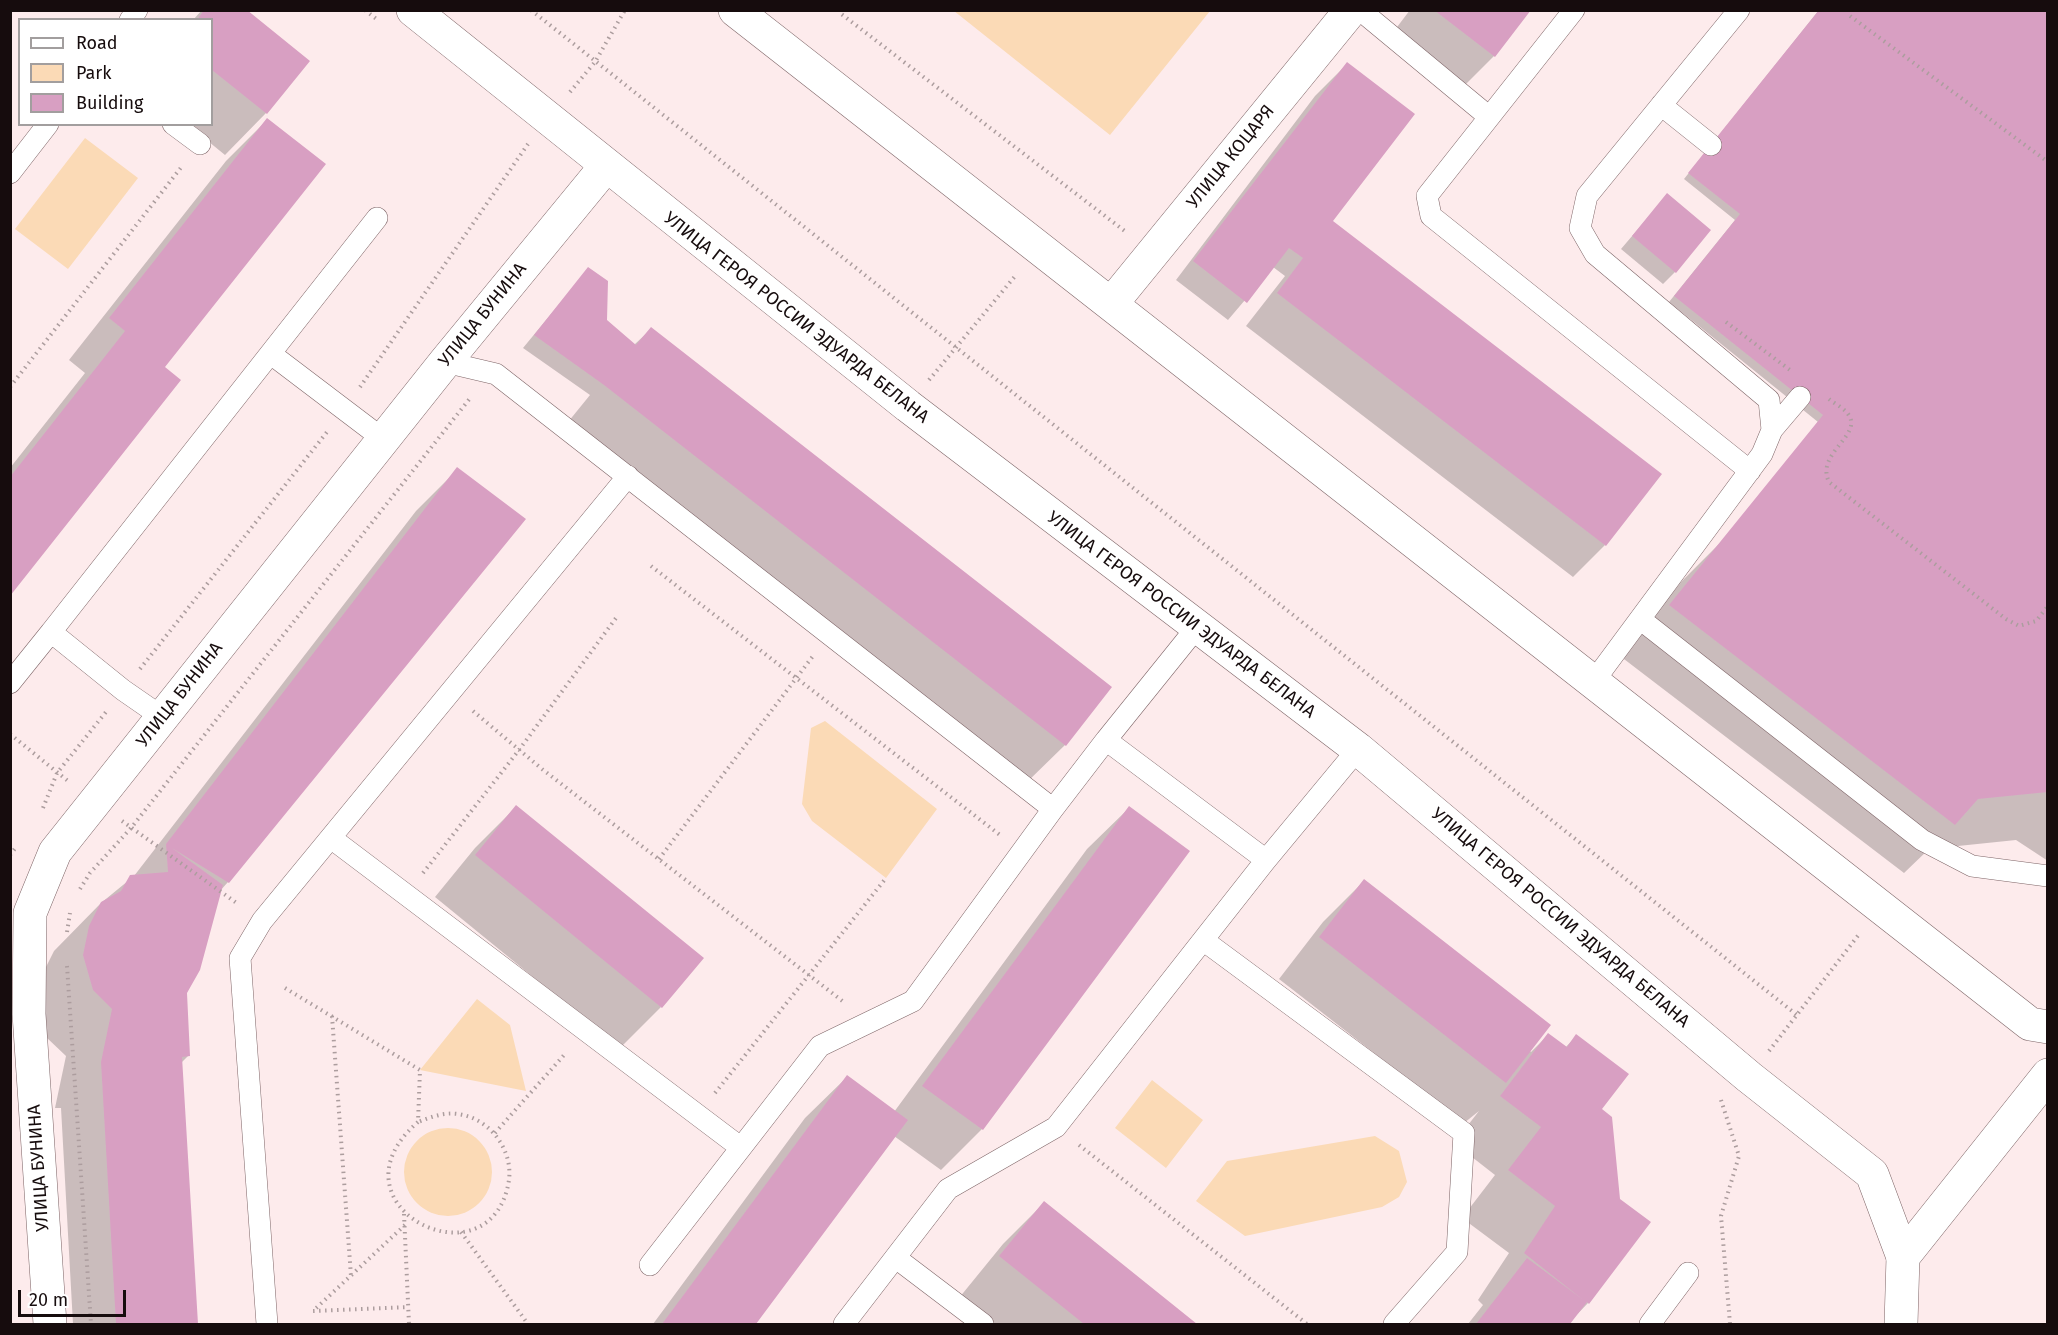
<!DOCTYPE html>
<html>
<head>
<meta charset="utf-8">
<style>
	body { margin:0 }
	#map { position:relative; width:2058px; height:1335px; overflow:hidden; background:#fdebec; font-family:"Fira Sans",sans-serif }
	canvas { display:block }
	.frame { position:absolute; inset:0; border:12px solid #160c0d; pointer-events:none }
	.legend { position:absolute; left:18px; top:18px; width:195px; height:108px; box-sizing:border-box; background:#fff; border:2px solid #a29e9e; margin:0; padding:8px 10px; list-style:none; font-size:18px; color:#160c0d }
	.legend li { display:flex; align-items:center; gap:12px; height:30px }
	.legend b { width:30px; border:2px solid #a29e9e }
	.scale { position:absolute; left:18px; top:1290px; width:108px; height:27px; box-sizing:border-box; border:3px solid #160c0d; border-top:0; padding-left:8px; font-size:18px; line-height:21px; white-space:nowrap; color:#160c0d; -webkit-text-stroke:4px #fff; paint-order:stroke }
</style>
</head>
<body>
<div id="map">
<canvas width="2058" height="1335"></canvas>
<div class="frame"></div>
<ul class="legend">
<li><b style="height:8px;background:#fff"></b>Road</li>
<li><b style="height:16px;background:#fbdab6"></b>Park</li>
<li><b style="height:16px;background:#d89fc2"></b>Building</li>
</ul>
<div class="scale">20 m</div>
</div>
<script>
const ctx = document.querySelector('canvas').getContext('2d');
ctx.lineJoin = 'round';
function fill(path, color) { ctx.fillStyle = color; ctx.fill(path, 'evenodd'); }
function trace(path, color, width, dash) { ctx.strokeStyle = color; ctx.lineWidth = width; ctx.lineCap = dash ? 'butt' : 'round'; ctx.setLineDash(dash || []); ctx.stroke(path); }
function drawText(font, color, halo, rows, align = 'center') {
  ctx.font = font + ' "Fira Sans",sans-serif'; ctx.lineWidth = 5; ctx.setLineDash([]); ctx.textBaseline = 'middle'; ctx.strokeStyle = halo; ctx.fillStyle = color; for (const [text, x, y, turn = 0] of rows) {
    ctx.save(); ctx.translate(x, y); ctx.rotate((+turn || 0) * Math.PI / 180); ctx.textAlign = isNaN(turn) ? turn : align; if (halo) ctx.strokeText(text, 0, 0); ctx.fillText(text, 0, 0); ctx.restore();
  }
}
fill(new Path2D(`
	M954 11H1210L1110 135Z
	M85 138 138 178 68 269 15 229Z
	M825 721 937 809 886 878 812 821 802 804 811 728Z
	M477 999 510 1025 526 1091 420 1070Z
	M1152 1080 1203 1120 1166 1168 1115 1128Z
	M404 1172a44 44 0 1 1 88 0a44 44 0 1 1-88 0Z
	M1375 1136 1399 1151 1407 1182 1399 1197 1382 1207 1245 1236 1196 1201 1227 1161Z`), '#fbdab6');
fill(new Path2D(`
	M202 10H245L308 61 266 113 225 155 187 124H212V20H193Z
	M1410 10H1529L1494 56 1461 89 1391 35Z
	M1819 10H2048V861L2016 840 1929 849 1904 873 1620 656 1682 581 1726 537 1818 422 1669 302 1735 220 1684 179Z
	M1347 64 1328 228 1605 545 1573 577 1246 326 1285 276 1273 267 1228 320 1176 280 1315 96Z
	M267 120 10 593V468L85 373 69 360 226 161Z
	M1667 195 1675 272 1663 284 1621 249Z
	M588 269 605 321 634 345 651 329 1110 688 1065 745 1023 786 564 427 590 395 523 348Z
	M458 469 228 882 220 891 186 992 188 1056 181 1063 197 1324H73L61 1108H55L66 1056 46 1037 42 975 54 951 101 903 134 876 416 511Z
	M516 807 661 1007 620 1048 435 897 475 848Z
	M1129 808 982 1129 941 1170 894 1136 754 1324H653L805 1118 847 1077 894 1112 1087 849Z
	M1364 881 1531 1052 1548 1035 1565 1048 1576 1036 1600 1109 1588 1303 1568 1324H1468L1483 1305 1478 1300 1509 1253 1462 1218 1495 1175 1454 1143 1479 1111 1464 1123 1279 979 1323 922Z
	M1044 1203 1195 1324H992L959 1298 1003 1244Z`), '#0003');
fill(new Path2D(`
	M204 10H247L310 61 267 114 212 70V20H197Z
	M1434 10H1531L1495 57Z
	M1819 10H2048V792L1978 799 1955 825 1669 605 1823 415 1674 296 1740 214 1688 173Z
	M1347 62 1415 114 1333 221 1662 474 1606 546 1277 293 1303 258 1289 248 1247 303 1193 261Z
	M267 118 326 164 165 367 181 380 10 596V477L125 331 109 318Z
	M1667 193 1711 230 1676 273 1632 236Z
	M588 267 608 281 607 320 636 345 651 327 1112 687 1066 746 604 385 534 335Z
	M457 467 526 519 229 883 172 848 223 885 200 970 187 993 190 1056 182 1057 198 1324H116L101 1062 112 1009 93 990 83 955 89 926 101 902 121 891 130 875 168 872 166 844Z
	M516 805 704 958 662 1008 475 855Z
	M1129 806 1190 851 983 1130 922 1086Z
	M1364 879 1551 1025 1506 1083 1319 937Z
	M1548 1033 1567 1047 1576 1034 1629 1074 1602 1109 1612 1117 1620 1199 1651 1222 1589 1304 1587 1302 1570 1324H1476L1527 1258 1582 1299 1524 1253 1555 1206 1508 1170 1541 1127 1500 1096Z
	M847 1075 908 1120 756 1324H662Z
	M1044 1201 1197 1324H1084L999 1256Z`), '#d89fc2');
const service = new Path2D(`
	M1360 10 1488 116
	M1574 10 1427 196 1431 216 1750 471
	M130 20 137 10
	M1661 105 1711 145
	M173 124 200 144
	M10 173 48 124
	M271 354 383 439
	M445 362 496 374 1053 809 1106 740 1266 860 1203 940
	M1772 430 1800 397
	M1640 619 1922 840 1972 866 2048 876
	M51 632 377 218
	M1594 681 1762 454 1772 430 1769 400 1595 254 1580 228 1587 196 1739 10
	M10 683 51 632 123 690 162 717
	M1106 740 1197 627
	M331 838 740 1147
	M1266 860 1358 749
	M896 1258 983 1324
	M650 1265 820 1046 913 1001 1053 809
	M267 1324 240 958 262 921 628 476
	M844 1324 948 1189 1056 1127 1203 940 1464 1133 1457 1252 1394 1324
	M1650 1324 1688 1273`);
const minor = new Path2D(`
	M1112 303 1351 10
	M50 1324 29 1014 30 913 55 852 445 362 606 166`);
const tertiary = new Path2D(`
	M413 10 908 406 1358 749 1749 1077 1872 1174 1903 1257
	M735 10 2030 1024 2048 1027`);
const secondary = new Path2D(`
	M1901 1324 1903 1257 2048 1075`);
trace(service, '#7e6567', 22);
trace(minor, '#7e6567', 34);
trace(tertiary, '#7e6567', 34);
trace(secondary, '#7e6567', 34);
trace(new Path2D(`
	M365 10 379 21
	M531 10 1797 1015
	M842 10 840 13 1126 232
	M1850 16 2048 162
	M570 92 595 62 625 10
	M1726 322 1790 370
	M929 380 1016 275
	M10 387 183 165
	M360 387 528 144
	M1829 399C1835 404 1844 408 1848 414 1864 435 1815 453 1829 482L2006 619 2019 626 2036 621 2048 606
	M651 566 1000 835
	M140 669 327 432
	M473 711 542 769 845 1003
	M10 734 68 781
	M43 808 57 773 106 712
	M122 821 238 904
	M10 855 17 846
	M659 859 813 656
	M423 873 519 750 616 618
	M80 889 90 873 131 828 471 397
	M67 932 70 913
	M67 966 91 1324
	M285 988 420 1070 418 1122C321 1206 492 1290 509 1180 513 1149 489 1118 458 1114 444 1112 431 1117 418 1122
	M332 1016 351 1276
	M1769 1051 1860 933
	M715 1093 886 878
	M1721 1100 1739 1156 1721 1216 1730 1324
	M495 1133 564 1055
	M1079 1145 1307 1324
	M404 1214 409 1324
	M405 1225 313 1311 408 1307
	M461 1232 528 1324`), '#ac9d9e', 4, [1.5, 4.5]);
trace(service, '#fff', 21);
trace(minor, '#fff', 33);
trace(tertiary, '#fff', 33);
trace(secondary, '#fff', 33);
drawText('18px', '#160c0d', '#fff', [
	["УЛИЦА КОЦАРЯ",1231,157,-51],
	["УЛИЦА БУНИНА",483,315,-51],
	["УЛИЦА ГЕРОЯ РОССИИ ЭДУАРДА БЕЛАНА",796,318,38],
	["УЛИЦА ГЕРОЯ РОССИИ ЭДУАРДА БЕЛАНА",1181,615,37],
	["УЛИЦА БУНИНА",180,695,-52],
	["УЛИЦА ГЕРОЯ РОССИИ ЭДУАРДА БЕЛАНА",1560,918,40],
	["УЛИЦА БУНИНА",39,1168,-94]
]);
</script>
</body>
</html>
